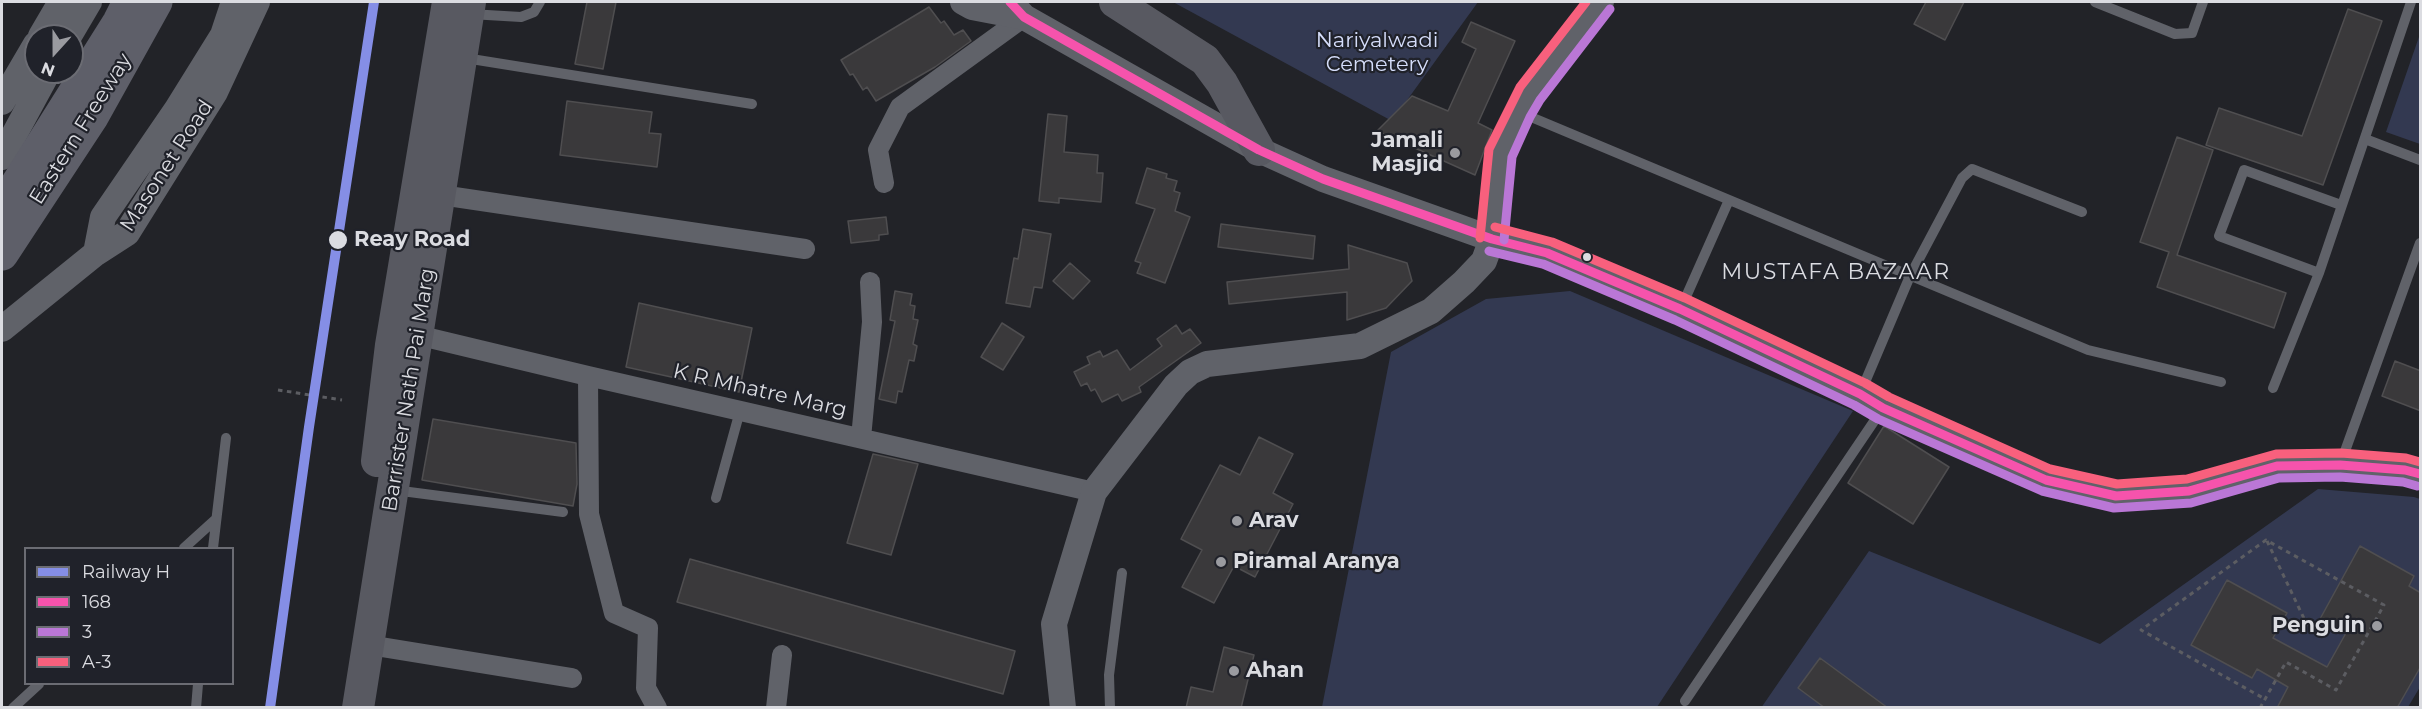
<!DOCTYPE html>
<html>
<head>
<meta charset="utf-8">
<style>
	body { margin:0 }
	#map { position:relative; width:2422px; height:709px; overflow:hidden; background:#222328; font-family:Montserrat,sans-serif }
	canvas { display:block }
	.frame { position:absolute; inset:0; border:3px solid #dbdce1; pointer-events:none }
	.legend { position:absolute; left:24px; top:547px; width:210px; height:138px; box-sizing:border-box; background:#20222a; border:2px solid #6b6c73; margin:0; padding:8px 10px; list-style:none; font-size:18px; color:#dbdce1 }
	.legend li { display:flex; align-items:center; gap:12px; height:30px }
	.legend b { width:30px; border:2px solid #6b6c73 }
	.north { position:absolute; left:24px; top:24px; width:60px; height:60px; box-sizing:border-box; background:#20222a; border:2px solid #6b6c73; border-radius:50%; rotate:201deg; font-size:16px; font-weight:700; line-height:24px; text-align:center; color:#dbdce1 }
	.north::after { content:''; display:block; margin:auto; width:21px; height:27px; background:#9a9ba0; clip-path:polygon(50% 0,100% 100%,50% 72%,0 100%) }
</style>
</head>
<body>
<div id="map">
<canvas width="2422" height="709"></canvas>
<div class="frame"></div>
<ul class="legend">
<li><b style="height:8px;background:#858ee6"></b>Railway H</li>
<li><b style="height:8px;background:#f653ac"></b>168</li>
<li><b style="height:8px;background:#ba77d6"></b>3</li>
<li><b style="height:8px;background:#f8607d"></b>A-3</li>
</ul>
<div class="north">N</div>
</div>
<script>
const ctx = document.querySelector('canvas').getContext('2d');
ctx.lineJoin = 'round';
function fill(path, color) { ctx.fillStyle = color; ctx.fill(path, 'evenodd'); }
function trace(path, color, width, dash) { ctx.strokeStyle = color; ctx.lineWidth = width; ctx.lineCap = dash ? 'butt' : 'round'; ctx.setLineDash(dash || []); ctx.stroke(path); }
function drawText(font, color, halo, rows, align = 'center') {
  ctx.font = font + ' Montserrat,sans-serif'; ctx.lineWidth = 4.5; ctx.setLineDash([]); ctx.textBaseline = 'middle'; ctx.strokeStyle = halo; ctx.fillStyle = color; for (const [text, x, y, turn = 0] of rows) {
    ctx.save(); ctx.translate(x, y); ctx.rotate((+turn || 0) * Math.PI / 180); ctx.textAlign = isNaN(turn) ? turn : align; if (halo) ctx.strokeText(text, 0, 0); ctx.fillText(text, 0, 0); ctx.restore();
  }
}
fill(new Path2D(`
	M1173 2H1478L1392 121Z
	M2420 34V144L2386 132Z
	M1570 291 1853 411 1657 707H1322L1391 352 1486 299Z
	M2318 489 2414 497 2420 499V687L2408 707 1761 708 1869 551 2100 644Z`), '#333951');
const building = new Path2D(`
	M587 2H616L603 69 575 64Z
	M1926 2H1964L1945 40 1914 24Z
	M929 7 941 23 944 21 954 35 963 30 971 41 935 67 876 101 867 87 863 90 853 74 850 75 841 60Z
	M2348 9 2382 21 2323 185 2206 145 2219 108 2302 136Z
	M1471 22 1515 41 1478 123 1492 130 1475 175 1377 131 1412 96 1448 111 1476 49 1462 42Z
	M567 101 652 112 649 133 661 134 657 167 560 155Z
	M1048 114 1067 116 1064 152 1098 155 1097 173H1103L1101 202 1059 198V203L1039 201Z
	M2177 137 2213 150 2177 255 2286 293 2274 328 2157 287 2169 252 2140 242Z
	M1147 168 1167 174 1166 178 1177 181 1174 191 1180 193 1175 211 1190 217 1165 283 1137 273 1141 263 1135 261 1155 209 1136 203Z
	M886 217 888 234 879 235V240L851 243 848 221Z
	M1221 224 1315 236 1313 259 1218 247Z
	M1023 229 1051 234 1042 288 1034 287 1030 307 1006 303 1014 258 1018 259Z
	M1348 245 1407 263 1412 281 1386 308 1347 320V292L1229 304 1227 282 1349 269Z
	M1070 263 1090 281 1073 299 1053 281Z
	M895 291 912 294 910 305 915 306 913 319 918 320 913 344 917 346 914 361 909 360 902 392 898 391 896 403 879 399 895 321 890 320Z
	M639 303 752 328 739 392 626 367Z
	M1002 323 1024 337 1003 370 981 357Z
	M1176 325 1182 334 1190 329 1201 343 1139 387 1141 392 1122 401 1118 394 1102 402 1095 389 1091 391 1087 383 1081 386 1074 372 1090 364 1087 357 1100 351 1103 357 1117 350 1130 370 1162 346 1157 339Z
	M2395 361 2421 371V411L2382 396Z
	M433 419 576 443 577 484 573 506 422 480Z
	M1884 426 1949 467 1913 524 1848 483Z
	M1259 437 1293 454 1273 493 1293 504 1255 577 1234 566 1214 603 1182 587 1202 550 1181 539 1220 465 1240 475Z
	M873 454 918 464 891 555 847 543Z
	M2360 546 2414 576 2409 586 2421 593V666L2397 708H2277L2288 687 2257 669 2252 678 2191 645 2227 580 2287 613 2273 638 2327 667 2346 633 2320 619Z
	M690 559 1015 651 1003 694 677 602Z
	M1224 647 1254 655 1241 708H1186L1191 687 1213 692Z
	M1820 658 1888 708H1825L1798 688Z`);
fill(building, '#3a393b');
trace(building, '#4f4e50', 1.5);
trace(new Path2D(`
	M278 390 342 400
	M2267 541 2310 631
	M2260 708 2286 662 2336 690 2384 605 2266 540 2141 630 2265 699`), '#5c5d62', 3, [4.5, 4.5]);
trace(new Path2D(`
	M2095 2 2175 34 2192 33 2203 2
	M470 14 521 17 534 12 540 2
	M465 58 752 104
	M1519 112 2088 350 2221 382
	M2365 139 2420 160
	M2319 273 2219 236 2244 170 2341 205
	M1681 308 1729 200
	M2273 388 2319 273 2411 2
	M1860 394 1910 276 1962 178 1972 169 2082 212
	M2340 465 2420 243
	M394 490 563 512
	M716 498 740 411
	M184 548 216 519
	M213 548 226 438
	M1685 701 1883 408
	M13 708 39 684
	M196 708 198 684
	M1110 708 1109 675 1122 573`), '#606269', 10);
trace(new Path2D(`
	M884 183 878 150 900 107 1024 17
	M441 195 805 249
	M417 335 588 376 1094 492
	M588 376 589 514 614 613 648 628 646 688 657 708
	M861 438 872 322 870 282
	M369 645 572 678
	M776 708 782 655`), '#606269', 20);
trace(new Path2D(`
	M963 2 972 7 1024 17
	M1010 2 1024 17 1259 150 1323 179 1492 239 1547 253 1680 309 1860 394 1883 408 2046 480 2116 496 2189 491 2277 466 2340 465 2405 470 2420 474
	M41 36 61 2
	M69 36 89 2
	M2 102 36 44
	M2 157 48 72
	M96 253 103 217 177 109 223 35 234 2
	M2 329 96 253 127 233 215 92 257 2
	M1063 708 1054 624 1094 492 1176 385 1190 372 1207 364 1360 346 1431 311 1464 282 1484 261 1492 239 1500 154 1519 112 1530 93 1601 2`), '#606269', 26);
trace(new Path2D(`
	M1115 2 1205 60 1222 83 1259 150
	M377 461 391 345 448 2
	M358 708 470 2`), '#585961', 32);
trace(new Path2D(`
	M2 208 119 22 129 2
	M2 254 92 117 156 2`), '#5e5f69', 33);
trace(new Path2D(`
	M1010 2 1024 17 1259 150 1323 179 1492 239 1547 253 1680 309 1860 394 1883 408 2046 480 2116 496 2189 491 2277 466 2340 465 2405 470 2420 474`), '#f653ac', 9);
trace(new Path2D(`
	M1504 240 1512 157 1530 117 1540 100 1610 9
	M1489 251 1543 264 1675 320 1854 405 1878 419 2042 491 2114 508 2191 503 2279 478 2340 477 2403 482 2417 486`), '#ba77d6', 9);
trace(new Path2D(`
	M1495 227 1552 242 1685 298 1865 383 1889 397 2050 469 2117 484 2187 479 2276 454 2341 453 2406 458 2420 462
	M1480 238 1489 149 1520 87 1586 2`), '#f8607d', 9);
trace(new Path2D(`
	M270 708 309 427 374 2`), '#858ee6', 10);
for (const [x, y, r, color] of [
	[1455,153,6,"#9a9ba0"],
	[338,240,10,"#dbdce1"],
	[1587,257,5,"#dbdce1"],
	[1237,521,6,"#9a9ba0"],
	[1221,562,6,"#9a9ba0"],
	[2377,626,6,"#9a9ba0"],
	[1234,671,6,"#9a9ba0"]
]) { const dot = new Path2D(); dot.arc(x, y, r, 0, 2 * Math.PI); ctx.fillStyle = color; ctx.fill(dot); trace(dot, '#20222a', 2); }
drawText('21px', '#d5ddfa', '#20222a', [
	["Nariyalwadi",1377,41],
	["Cemetery",1377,65]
]);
drawText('21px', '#dbdce1', '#20222a', [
	["Eastern Freeway",81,129,-58],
	["Masonet Road",167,166,-57],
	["Barrister Nath Pai Marg",409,390,-81],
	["K R Mhatre Marg",760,391,13]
]);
drawText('bold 21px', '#dbdce1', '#20222a', [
	["Jamali",1443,141,"right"],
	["Masjid",1443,165,"right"],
	["Arav",1249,521],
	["Piramal Aranya",1233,562],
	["Penguin",2365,626,"right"],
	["Ahan",1246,671]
], 'left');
drawText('bold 21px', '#dbdce1', '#20222a', [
	["Reay Road",354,240]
], 'left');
ctx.letterSpacing = '1.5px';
drawText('22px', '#dbdce1', '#20222a', [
	["MUSTAFA BAZAAR",1836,273]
]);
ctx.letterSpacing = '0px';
</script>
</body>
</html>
